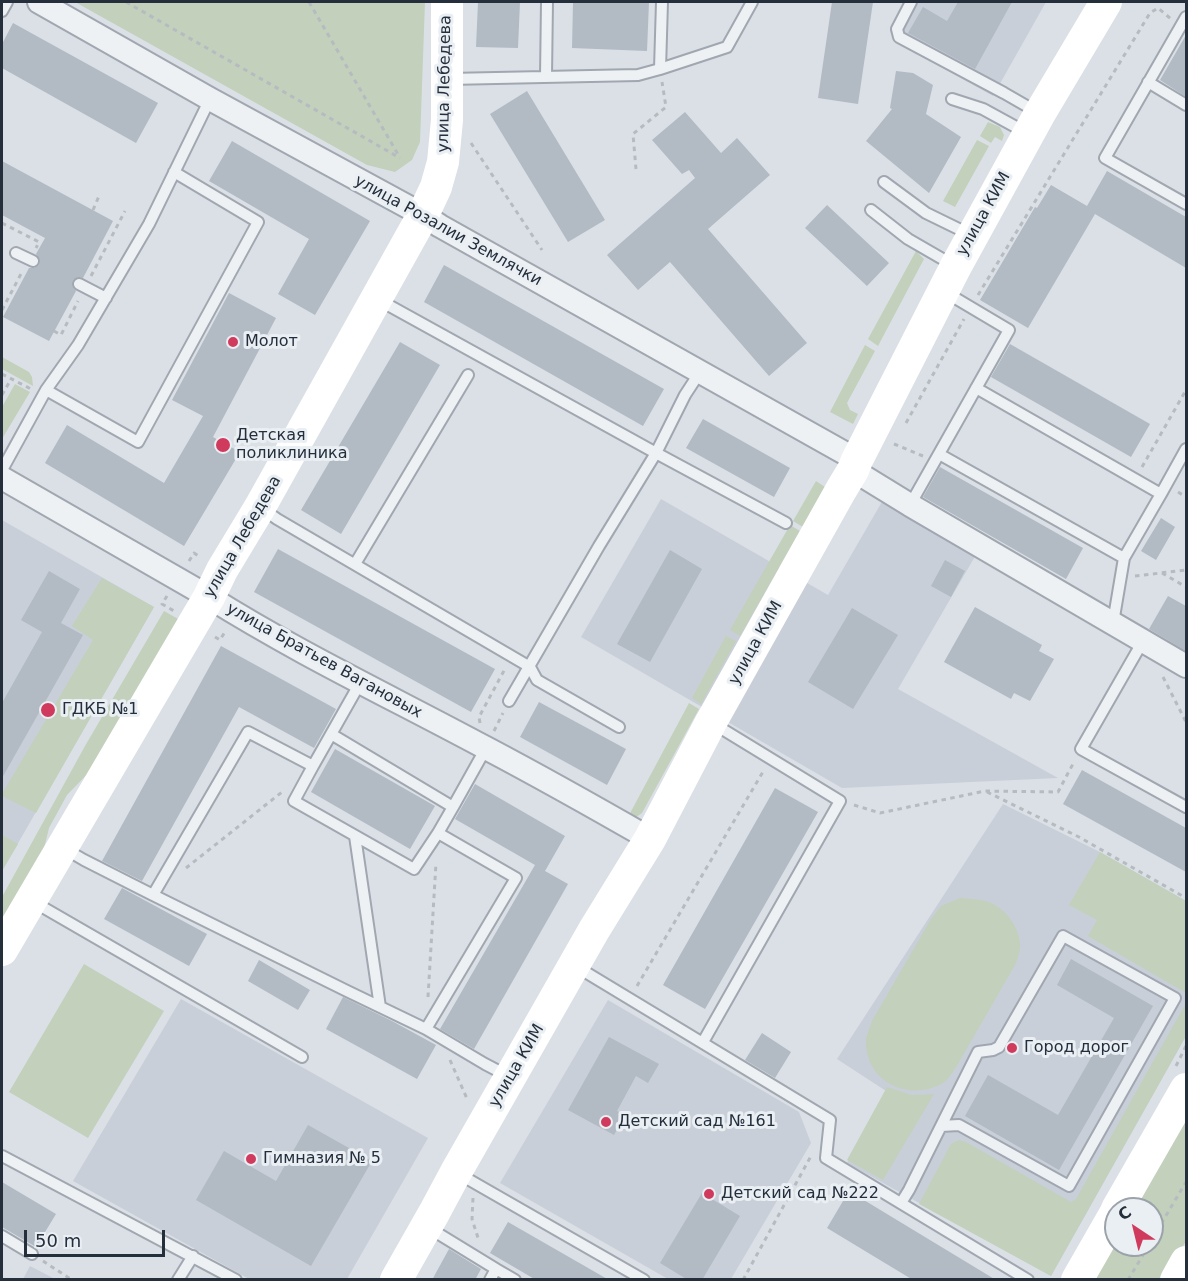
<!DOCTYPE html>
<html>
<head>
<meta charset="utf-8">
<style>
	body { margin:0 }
	#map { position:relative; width:1188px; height:1281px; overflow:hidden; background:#dbe0e6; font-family:"DejaVu Sans",sans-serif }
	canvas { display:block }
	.frame { position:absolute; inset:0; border:3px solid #252f3c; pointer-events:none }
	.north { position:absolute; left:1104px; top:1197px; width:60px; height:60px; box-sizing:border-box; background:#eaeff4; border:2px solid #9ba2aa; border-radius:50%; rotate:325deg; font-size:16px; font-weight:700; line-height:24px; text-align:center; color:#252f3c }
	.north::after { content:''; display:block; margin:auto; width:21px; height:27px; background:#d03b5d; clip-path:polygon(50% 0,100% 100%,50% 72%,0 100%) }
	.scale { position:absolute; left:24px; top:1230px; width:141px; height:27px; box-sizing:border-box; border:3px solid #252f3c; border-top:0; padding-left:8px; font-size:18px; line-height:21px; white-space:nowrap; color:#252f3c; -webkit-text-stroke:4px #eaeff4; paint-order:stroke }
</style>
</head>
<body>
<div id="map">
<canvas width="1188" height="1281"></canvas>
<div class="frame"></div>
<div class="north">С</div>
<div class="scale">50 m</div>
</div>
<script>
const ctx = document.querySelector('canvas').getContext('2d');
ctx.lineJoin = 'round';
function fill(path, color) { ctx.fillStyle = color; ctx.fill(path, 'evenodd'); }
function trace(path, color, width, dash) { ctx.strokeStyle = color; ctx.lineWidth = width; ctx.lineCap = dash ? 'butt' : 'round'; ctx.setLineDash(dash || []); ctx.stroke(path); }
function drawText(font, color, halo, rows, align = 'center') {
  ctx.font = font + ' "DejaVu Sans",sans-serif'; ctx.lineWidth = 6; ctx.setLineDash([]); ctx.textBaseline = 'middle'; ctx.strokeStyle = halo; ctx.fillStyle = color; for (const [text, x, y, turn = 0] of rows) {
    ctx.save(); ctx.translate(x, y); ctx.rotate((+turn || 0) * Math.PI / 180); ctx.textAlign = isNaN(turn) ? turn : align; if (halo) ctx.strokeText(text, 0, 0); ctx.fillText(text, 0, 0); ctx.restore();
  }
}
fill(new Path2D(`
	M908 2H1046L993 96 896 42 890 31Z
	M661 499 828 595 883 500 977 553 898 689 1058 778 842 788 581 637Z
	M2 520 154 607 2 871Z
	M1003 804 1100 852 1186 901V1036L1051 1276 847 1163 886 1091 837 1059Z
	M181 999 428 1138 347 1279H249L73 1181Z
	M608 1000 799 1112 811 1143 731 1279H668L500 1183Z
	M30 1266 55 1279H23Z`), '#c9cfd8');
fill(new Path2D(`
	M75 2H425L420 142 412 160 395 172 367 165Z
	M988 122 1000 127 1004 135 1002 141 995 137 991 143 980 136Z
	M977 140 989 146 955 207 943 201Z
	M916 251 924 259 878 346 868 339Z
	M865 345 875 351 847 403 850 410 858 414 853 424 830 412Z
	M2 357 29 372 32 377 33 386 2 369Z
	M15 384 30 392 2 439V407Z
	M816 481 825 487 803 527 793 521Z
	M790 525 800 531 740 636 730 630Z
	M102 578 154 607 36 813 2 796V794L93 640 72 626Z
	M164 611 180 620 99 762 67 795 49 828 41 861 2 928V897L85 746Z
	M726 636 736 641 701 704 692 698Z
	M689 703 699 709 642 813 635 818 628 817Z
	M2 835 18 844 2 871Z
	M1100 852 1186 901V993L1088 936 1097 920 1069 905Z
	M960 898C970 899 984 899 993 904 1008 911 1021 931 1020 947 1020 953 1017 960 1015 965L955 1069C951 1074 948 1080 943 1083 908 1103 864 1081 866 1039 867 1034 870 1027 872 1021L931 919 941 906Z
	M84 964 164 1011 88 1138 9 1092Z
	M1186 1003V1036L1051 1276 919 1204 951 1144 959 1140 966 1142 1071 1202 1076 1199Z
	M887 1087 912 1095 934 1094 883 1180 847 1160Z
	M1186 1119V1241L1164 1279 1093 1280 1116 1240V1245H1152V1209H1134Z`), '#c3d0bc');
fill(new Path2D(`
	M478 2H520L518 48 476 47Z
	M573 2H649L647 51 572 48Z
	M832 2H873L858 104 818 98Z
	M958 2H1012L975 69 908 33 923 7 947 21Z
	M13 23 158 103 136 143 2 68V44Z
	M1186 35V97L1160 80Z
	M896 71 913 73 933 85 926 114 961 137 929 193 866 141 892 109 890 108Z
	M527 91 605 220 568 242 490 114Z
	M685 112 721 153 737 138 770 175 708 229 807 343 769 376 670 262 638 290 607 255 695 178 689 170 682 174 652 140Z
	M232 141 370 221 315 315 278 294 309 239 209 181Z
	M2 161 113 221 83 278 78 277 73 280 72 285 76 291 49 341 3 317 29 268H34L39 265 40 260 36 254 45 238 2 215Z
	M1107 171 1186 217V268L1095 214 1028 328 980 300 1035 207 1037 208 1051 185 1087 206Z
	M827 205 889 263 867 286 805 228Z
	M444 265 664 389 643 426 424 302Z
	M229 293 276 318 213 437 240 452 184 546 45 463 67 425 164 483 203 416 172 400Z
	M400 342 440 365 341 534 301 510Z
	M1010 344 1150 424 1131 457 991 377Z
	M703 419 790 468 774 497 686 448Z
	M940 467 1083 548 1066 579 923 497Z
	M1161 518 1175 527 1156 560 1141 551Z
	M278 549 495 669 471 712 254 592Z
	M670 550 702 569 650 662 617 644Z
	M945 560 965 571 951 597 931 586Z
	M49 571 80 589 61 623 83 635 2 778V703L42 632 21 620Z
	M1168 596 1186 606V651L1149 629Z
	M975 607 1042 645 1039 651 1054 659 1030 701 1014 693 1011 699 944 662Z
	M852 608 898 635 853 709 808 682Z
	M221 646 336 709 314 748 239 707 142 881 102 861Z
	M539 702 626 749 607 785 520 737Z
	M335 749 435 806 410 849 311 792Z
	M1082 770 1186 828V872L1063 804Z
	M475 784 565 836 545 871 568 884 474 1049 440 1029 535 865 455 819Z
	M775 788 818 812 705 1009 663 985Z
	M122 888 207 934 189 966 104 919Z
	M1071 959 1153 1006 1059 1170 965 1116 988 1075 1058 1115 1114 1018 1057 985Z
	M259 960 310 990 298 1010 248 981Z
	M343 997 392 1021 436 1045 417 1079 326 1029Z
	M762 1033 791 1052 775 1078 745 1060Z
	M609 1037 659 1064 648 1083 636 1076 617 1111 625 1115 614 1135 568 1110Z
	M308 1125 372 1161 311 1266 196 1200 224 1151 276 1181Z
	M2 1182 56 1214 36 1247 2 1227Z
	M849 1191 996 1280H913L827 1228Z
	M702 1193 740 1216 702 1280H688L660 1263Z
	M508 1222 609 1280H536L490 1253Z
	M449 1249 481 1269 475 1280H432Z`), '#b2bac3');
const lane = new Path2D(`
	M911 2 897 29 899 37 1004 93 1037 112
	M2 11 7 2
	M1186 17 1105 158 1186 204
	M660 69 727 47 752 2
	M546 76 547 2
	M449 79 638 75 660 69 662 2
	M1148 82 1186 105
	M952 99 983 109 1025 132
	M884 182 926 213 969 234
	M871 210 908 239 953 265
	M16 253 33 261
	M79 284 106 298
	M379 300 656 453 786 523
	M976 388 1161 494 1124 558 1113 623
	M46 390 138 442 258 222 174 172
	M939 454 1124 558
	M2 470 46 390 78 345 149 224 210 99
	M1161 494 1186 449
	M910 505 1009 330 945 292
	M263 509 277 519 530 667 537 680 619 727
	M355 564 468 375
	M1143 641 1081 749 1186 807
	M509 701 599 546 656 453 685 395 700 372
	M331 734 453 807 486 748
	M313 766 294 801 414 869 438 833
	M355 836 380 1007
	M65 849 84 860 153 895 248 732 313 766 360 683
	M153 895 347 991 426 1029 485 1064 508 1076
	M32 901 302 1057
	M577 967 830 1120 826 1158 1028 1280
	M426 1029 516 878 438 833 453 807
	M703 1042 840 801 714 724
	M2 1156 236 1280
	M459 1174 644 1280
	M901 1203 909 1190 941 1126 959 1125 1069 1186 1175 998 1063 936 999 1047 993 1050 978 1052 941 1126
	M429 1228 496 1269
	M2 1236 32 1254
	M178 1280 193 1256
	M490 1280 496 1269 515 1280`);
const street = new Path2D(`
	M39 2 210 99 423 215 440 226 857 460
	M853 470 910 505 1186 666
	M2 478 209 597C298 653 393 698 486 748 541 777 596 808 650 839`);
trace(lane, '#a1a7b0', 14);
trace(street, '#a1a7b0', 26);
trace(new Path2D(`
	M126 2 400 158
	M309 2 399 156
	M471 143 542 250
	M636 169 633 134 666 107 662 82
	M93 210 99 196
	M2 223 39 242 36 248
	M91 276 125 211
	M978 295 1150 13 1158 8 1171 19
	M2 310 22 272
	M54 331 61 335 78 301
	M2 374 31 389
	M2 395 11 379
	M906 423 964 319
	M894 444 923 456
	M1142 467 1186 390
	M1178 492 1186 497
	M189 561 194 553 200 557
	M1162 573 1186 587
	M1135 576 1186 570
	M167 596 162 604 174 611
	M215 637 220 640 226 630
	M1163 677 1186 722
	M480 723 479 717 506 667
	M494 731 503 713
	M987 792 1079 837 1186 898
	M854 805 880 813 985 791 1058 792 1074 762
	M186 868 282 792
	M637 986 764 770
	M428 997 436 863
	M450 1060 468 1101
	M1176 1066 1186 1046
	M473 1198 472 1219 479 1241
	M1152 1239 1186 1182
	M43 1261 72 1280
	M743 1280 811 1156
	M1128 1280 1149 1245`), '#b6bbc0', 3, [4.5, 4.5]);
trace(lane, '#eef1f4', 10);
trace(street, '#eef1f4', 22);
trace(new Path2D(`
	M2 950 209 597 222 570 260 507 423 215 436 187 443 162 447 120V2
	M1117 1209 1186 1089
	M396 1280 434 1213 456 1172 594 930 650 839 711 722 841 490 853 470 857 460 956 266 1040 113 1106 2
	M1077 1280 1116 1212
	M1176 1280 1186 1262`), '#fff', 32);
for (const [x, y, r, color] of [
	[233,342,6,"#d03b5d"],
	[223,445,8,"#d03b5d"],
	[48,710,8,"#d03b5d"],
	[1012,1048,6,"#d03b5d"],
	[606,1122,6,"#d03b5d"],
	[251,1159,6,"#d03b5d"],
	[709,1194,6,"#d03b5d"]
]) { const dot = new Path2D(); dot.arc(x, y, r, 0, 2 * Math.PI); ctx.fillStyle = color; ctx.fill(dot); trace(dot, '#eaeff4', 2); }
drawText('16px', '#252f3c', '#eaeff4', [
	["улица Лебедева",445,84,-89],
	["улица КИМ",984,214,-61],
	["улица Розалии Землячки",448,231,29],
	["улица Лебедева",243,537,-60],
	["улица КИМ",756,643,-61],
	["улица Братьев Вагановых",324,661,29],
	["улица КИМ",517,1066,-60]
]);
drawText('16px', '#252f3c', '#eaeff4', [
	["Молот",245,342],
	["Детская",236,436],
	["поликлиника",236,454],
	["ГДКБ №1",62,710],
	["Город дорог",1024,1048],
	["Детский сад №161",618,1122],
	["Гимназия № 5",263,1159],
	["Детский сад №222",721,1194]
], 'left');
</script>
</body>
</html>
